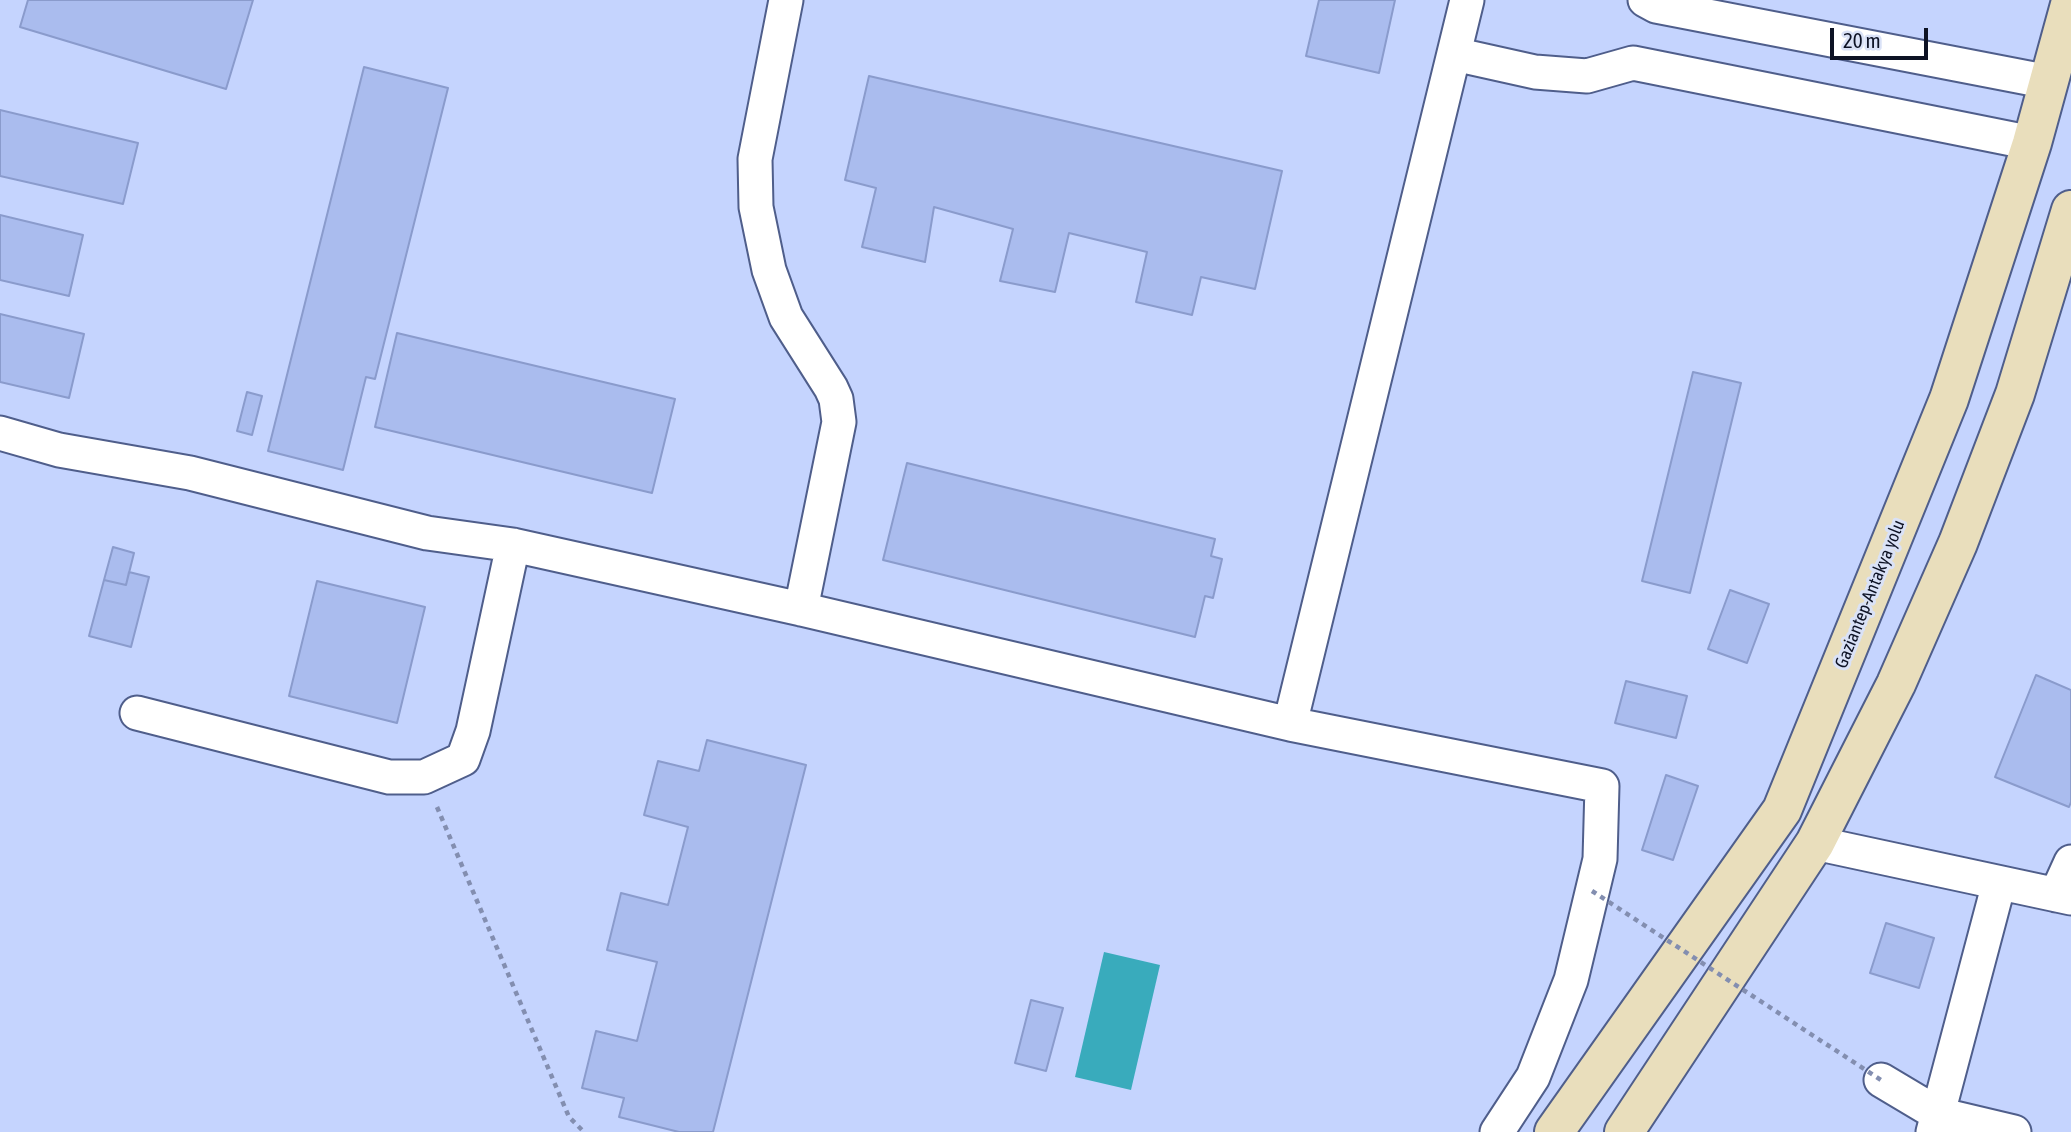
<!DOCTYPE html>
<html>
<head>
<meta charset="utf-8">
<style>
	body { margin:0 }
	#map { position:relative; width:2071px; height:1132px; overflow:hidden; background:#c5d4fe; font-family:"Asap Condensed",sans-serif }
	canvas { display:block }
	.scale { position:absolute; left:1830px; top:28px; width:98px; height:32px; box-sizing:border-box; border:4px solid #0d1224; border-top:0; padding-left:9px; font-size:21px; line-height:24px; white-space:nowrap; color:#0d1224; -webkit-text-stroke:5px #dae2f7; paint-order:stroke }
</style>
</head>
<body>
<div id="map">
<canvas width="2071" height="1132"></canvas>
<div class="scale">20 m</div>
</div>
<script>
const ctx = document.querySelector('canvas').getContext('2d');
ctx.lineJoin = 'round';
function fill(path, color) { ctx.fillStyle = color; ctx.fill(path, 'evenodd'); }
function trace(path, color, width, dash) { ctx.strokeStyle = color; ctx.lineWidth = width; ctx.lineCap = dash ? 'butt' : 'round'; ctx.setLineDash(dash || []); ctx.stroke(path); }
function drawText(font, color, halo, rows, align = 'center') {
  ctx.font = font + ' "Asap Condensed",sans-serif'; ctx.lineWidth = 6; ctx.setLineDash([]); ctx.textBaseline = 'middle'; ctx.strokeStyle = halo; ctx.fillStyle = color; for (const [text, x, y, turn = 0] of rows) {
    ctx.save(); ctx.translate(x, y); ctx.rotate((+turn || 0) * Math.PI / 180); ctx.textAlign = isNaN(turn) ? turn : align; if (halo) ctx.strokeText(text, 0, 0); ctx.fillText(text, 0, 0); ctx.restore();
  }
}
fill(new Path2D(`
	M1104 952 1160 965 1131 1090 1075 1077Z`), '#39abbc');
const building = new Path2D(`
	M28 0H253L226 89 20 27Z
	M1319 0H1395L1379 73 1306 56Z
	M364 67 448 88 375 379 366 377 343 470 268 451Z
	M869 76 1282 171 1255 289 1201 277 1192 315 1136 302 1147 252 1069 233 1055 292 1000 281 1013 229 934 207 925 262 862 247 876 188 845 180Z
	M0 110 138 143 123 204 0 176Z
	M0 215 83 235 69 296 0 280Z
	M0 314 84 334 69 398 0 382Z
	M397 333 675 399 652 493 375 427Z
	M1693 372 1741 383 1690 593 1642 581Z
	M247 392 262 396 252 435 237 431Z
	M907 463 1215 539 1211 556 1222 559 1213 598 1205 596 1195 637 883 560Z
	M113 547 134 553 126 585 104 580Z
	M129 572 149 577 131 647 89 636 104 580 126 585Z
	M317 581 425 607 397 723 289 696Z
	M1730 590 1769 604 1747 663 1708 649Z
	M2036 675 2071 690V802L2069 807 1995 777Z
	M1626 681 1687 696 1676 738 1615 723Z
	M707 740 806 765 713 1132H679L619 1117 624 1098 582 1088 596 1031 637 1041 657 962 607 950 621 893 668 905 688 827 644 815 658 761 699 771Z
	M1666 775 1698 786 1673 860 1642 850Z
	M1886 923 1934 938 1919 988 1870 973Z
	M1031 1000 1063 1008 1046 1071 1015 1063Z`);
fill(building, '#aabcee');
trace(building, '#8a9bcc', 2);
const street = new Path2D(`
	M786 0 755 159 756 207 769 270 786 317 831 388 836 399 839 422 801 609
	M1645 0 1656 6 2049 82
	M1454 54 1535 72 1587 76 1633 63 2032 143
	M0 433 59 450 190 473 427 533 513 545 801 609 1290 724 1602 786 1600 859 1571 980 1533 1077 1497 1132
	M137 713 389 777H424L463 759 473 731 513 545
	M1290 724 1467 0
	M1815 843 2071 898
	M2056 895 2071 862
	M1881 1080 1938 1114 2014 1132
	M1933 1132 1999 883`);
const secondary = new Path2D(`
	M1554 1132 1782 810 1949 399 2032 143 2071 1
	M1624 1132 1815 843 1896 684 1958 543 2015 394 2071 210`);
trace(street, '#4f5e8b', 37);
trace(secondary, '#4f5e8b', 42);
trace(new Path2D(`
	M437 807 569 1117 584 1132`), '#838eb0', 4.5, [5, 5]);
trace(street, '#fff', 33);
trace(secondary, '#e9debc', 38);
trace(new Path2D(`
	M1592 891 1881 1080`), '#838eb0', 4.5, [5, 5]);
drawText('18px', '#0d1224', '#dae2f7', [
	["Gaziantep-Antakya yolu",1870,594,-68]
]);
</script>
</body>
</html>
